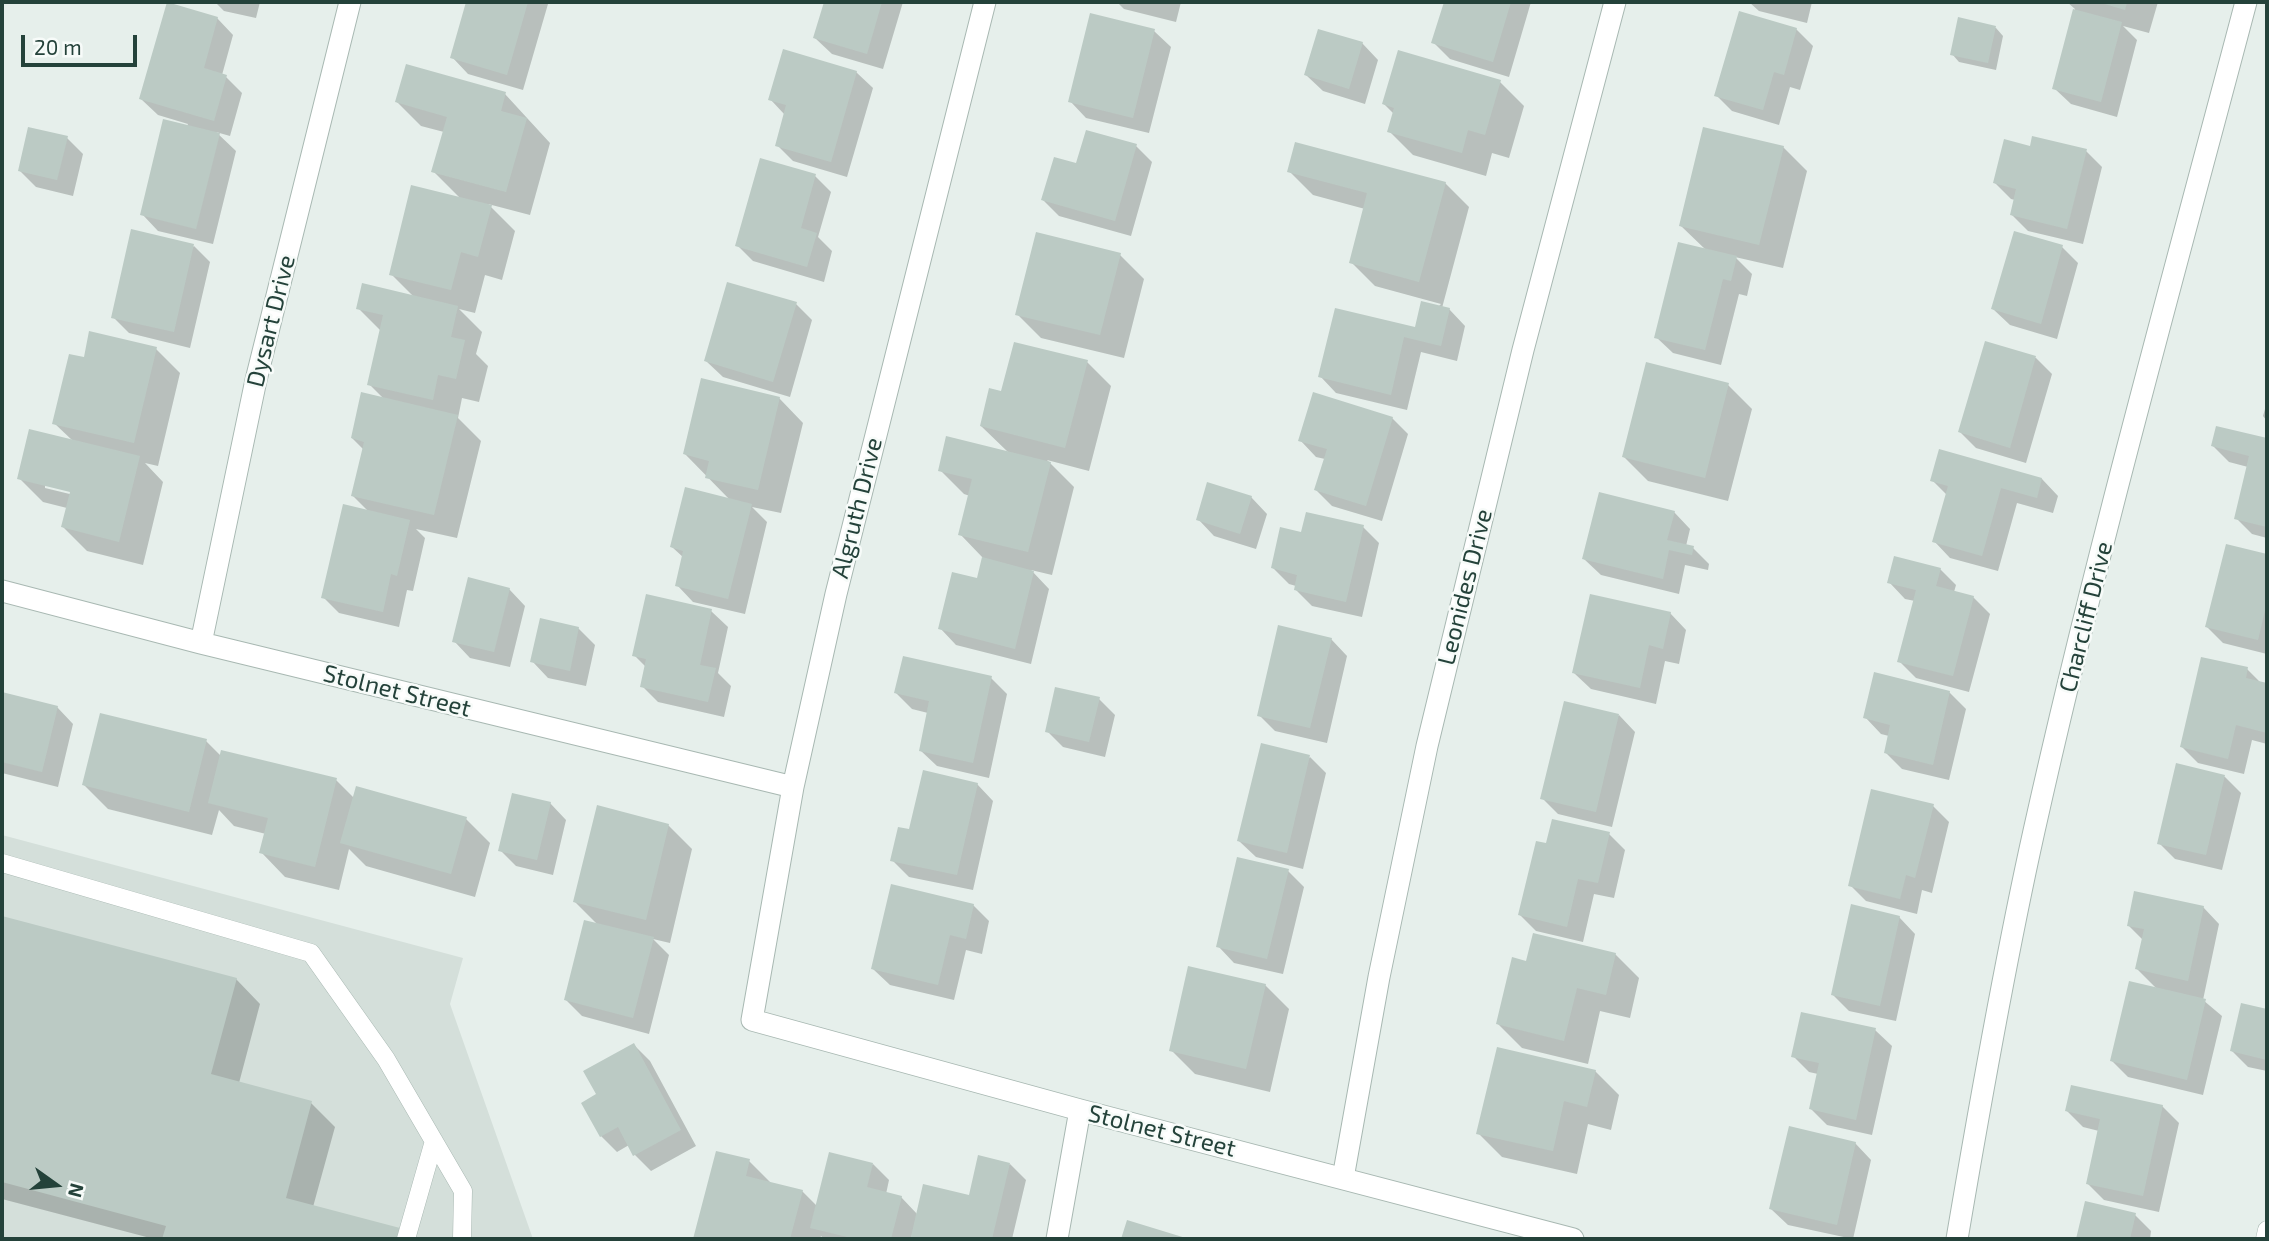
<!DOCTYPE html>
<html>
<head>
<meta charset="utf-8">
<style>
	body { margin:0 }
	#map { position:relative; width:2269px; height:1241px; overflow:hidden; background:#e6efeb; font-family:"Exo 2",sans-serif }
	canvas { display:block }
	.frame { position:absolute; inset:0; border:4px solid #24423a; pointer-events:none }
	.north { position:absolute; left:21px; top:1150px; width:70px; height:70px; -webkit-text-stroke:5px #f7fbf9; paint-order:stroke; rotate:105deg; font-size:19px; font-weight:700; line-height:28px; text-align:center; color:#24423a }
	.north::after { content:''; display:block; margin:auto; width:24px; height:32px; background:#24423a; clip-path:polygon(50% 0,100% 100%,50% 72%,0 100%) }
	.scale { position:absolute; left:21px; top:35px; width:116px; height:32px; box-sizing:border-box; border:4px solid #24423a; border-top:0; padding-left:9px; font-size:21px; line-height:24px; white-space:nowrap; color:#24423a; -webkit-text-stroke:5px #f7fbf9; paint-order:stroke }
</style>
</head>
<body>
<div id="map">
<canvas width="2269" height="1241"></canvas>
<div class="frame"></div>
<div class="north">N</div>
<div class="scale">20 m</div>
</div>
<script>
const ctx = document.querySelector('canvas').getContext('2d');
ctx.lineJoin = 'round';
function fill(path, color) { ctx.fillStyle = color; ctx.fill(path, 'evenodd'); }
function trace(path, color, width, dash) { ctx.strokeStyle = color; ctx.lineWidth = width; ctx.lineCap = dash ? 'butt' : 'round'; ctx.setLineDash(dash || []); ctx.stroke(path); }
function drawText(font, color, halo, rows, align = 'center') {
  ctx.font = font + ' "Exo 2",sans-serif'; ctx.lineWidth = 5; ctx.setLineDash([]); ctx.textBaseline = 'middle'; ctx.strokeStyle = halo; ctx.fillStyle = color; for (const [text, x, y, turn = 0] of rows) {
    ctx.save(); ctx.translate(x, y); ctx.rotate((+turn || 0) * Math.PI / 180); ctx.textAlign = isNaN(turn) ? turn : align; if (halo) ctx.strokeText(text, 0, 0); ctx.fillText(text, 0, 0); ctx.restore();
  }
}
fill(new Path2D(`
	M2 835 463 958 450 1004 533 1239H2Z`), '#d4dfda');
fill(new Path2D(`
	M215 2H260L256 18 224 11Z
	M468 2H546L548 4 523 90 468 74 452 57Z
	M826 2H903L883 69 832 54 815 38Z
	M1117 2H1181L1176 22 1124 9Z
	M1446 2H1531L1509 77 1450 59 1433 42Z
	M1749 2H1812L1807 23 1759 11Z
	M2067 2H2158L2149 33 2123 26 2137 40 2117 117 2071 104 2054 88 2075 9Z
	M217 18 233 35 222 75 226 77 242 93 230 136 216 132 236 151 213 244 158 231 142 214 188 124 158 115 141 99Z
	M1960 19 1996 28 2003 36 1996 70 1959 62 1952 54Z
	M1796 29 1813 46 1800 90 1790 87 1779 125 1732 111 1716 95Z
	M1154 31 1171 47 1149 133 1086 118 1070 101Z
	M1362 43 1378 60 1365 104 1323 91 1306 75Z
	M856 72 873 88 847 177 793 161 777 145 785 115 770 99Z
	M1500 82 1524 106 1509 158 1492 153 1486 176 1413 155 1389 131 1394 114 1384 104Z
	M505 94 550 143 530 215 488 204 515 231 502 280 485 275 475 313 459 309 482 332 476 354 488 366 479 402 462 398 458 418 481 441 457 538 416 529 425 538 413 591 407 590 399 627 339 613 323 597 370 513 353 496 364 450 352 438 385 400 369 384 381 331 358 308 414 297 391 274 461 199 433 171 444 132 421 126 397 102Z
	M67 138 83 154 73 196 36 187 20 171Z
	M1136 146 1152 162 1131 236 1059 216 1043 200 1077 165Z
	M1783 147 1807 171 1783 268 1735 257 1752 274 1747 296 1739 294 1721 365 1673 353 1656 337 1706 250 1681 226Z
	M2032 148 2086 151 2102 167 2083 244 2028 231 2012 215 2015 200 2011 199 1995 183Z
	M1289 171 1445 183 1469 207 1442 308 1449 309 1465 326 1457 361 1421 352 1407 410 1336 393 1320 376 1416 329 1441 304 1375 286 1351 262 1365 209 1313 195Z
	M815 176 831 192 818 237 832 251 824 282 753 261 737 245Z
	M194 246 210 262 190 348 129 333 113 317Z
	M2062 247 2078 263 2057 339 2010 325 1993 309Z
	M1120 255 1144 279 1124 358 1041 338 1017 314Z
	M796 304 812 320 790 397 723 377 706 361Z
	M1986 343 2036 358 2052 374 2026 463 1976 448 1960 432Z
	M156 349 180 373 158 466 145 463 163 482 143 565 87 551 63 527 67 508 43 502 19 478 73 441 54 423 85 359ZM45 484 78 492V496L45 488Z
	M1087 362 1111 386 1089 471 1047 460 1074 487 1052 575 1031 570 1049 589 1031 664 956 645 940 628 978 580 983 558 960 534 970 496 964 494 940 470 1009 453 981 426 1002 394Z
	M1728 385 1752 409 1728 501 1648 481 1624 457Z
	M779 398 803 423 781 513 752 507 767 522 745 614 693 602 677 585 684 558 672 547 730 500 685 454Z
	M2267 402V421L2263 416Z
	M1392 418 1408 434 1382 521 1332 506 1316 490 1325 459 1316 457 1300 440Z
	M2217 428 2267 440V538L2252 534 2236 518 2248 467 2229 462 2213 446Z
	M2042 479 2058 496 2053 513 2017 503 1998 571 1950 558 1934 541 1947 495 1932 480Z
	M1251 497 1267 514 1256 549 1214 536 1198 519Z
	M1674 512 1690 529 1686 546 1693 548 1709 564 1708 570 1685 565 1679 594 1601 575 1584 559Z
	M1363 527 1379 543 1362 617 1312 606 1295 589 1296 586 1289 584 1273 568 1302 534Z
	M2227 546 2267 556V654L2223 643 2207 627Z
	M1940 569 1956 585 1954 592 1973 597 1990 614 1969 692 1916 678 1899 661 1915 601 1905 599 1889 582Z
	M509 589 525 606 510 667 470 658 454 641Z
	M711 611 728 627 718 673 731 686 724 717 658 702 642 686 646 667 634 655Z
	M1670 613 1686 630 1679 664 1665 661 1656 704 1591 689 1574 673Z
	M578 628 595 645 586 686 548 678 532 661Z
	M1331 639 1347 656 1327 743 1275 731 1259 715Z
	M2247 669 2261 683 2267 685V744L2252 740 2244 774 2198 763 2182 747Z
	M991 678 1007 694 989 778 937 766 920 750 928 713 912 709 896 693Z
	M1949 692 1966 709 1949 780 1902 769 1886 753 1889 736 1881 734 1865 717Z
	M2 693 57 707 73 724 58 787 2 773Z
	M1099 699 1115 715 1105 757 1063 747 1047 731Z
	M1619 715 1635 732 1612 827 1558 814 1542 798Z
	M206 741 221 756 336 780 354 798 466 819 490 843 475 897 366 866 349 849 339 890 285 877 261 852 266 834 234 826 219 810 212 835 108 809 84 785Z
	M1310 757 1326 773 1303 869 1256 857 1239 841Z
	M2177 765 2225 777 2241 793 2222 870 2175 859 2159 843Z
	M977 784 993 801 973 890 909 877 892 860Z
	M550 803 566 820 553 875 516 866 500 850Z
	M1933 806 1949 822 1932 893 1922 890 1917 914 1866 901 1850 885Z
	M668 825 692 849 670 943 653 939 669 955 649 1034 582 1016 566 1000 598 925 575 902Z
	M1609 834 1625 850 1614 898 1594 894 1583 942 1536 931 1520 915 1547 845Z
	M1288 871 1304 887 1283 974 1234 963 1218 946Z
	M973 905 989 921 982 954 966 950 954 1000 890 985 873 969Z
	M2203 907 2219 924 2203 1000 2222 1016 2203 1095 2128 1077 2112 1061 2157 989 2137 969 2143 940 2129 926Z
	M1899 917 1915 934 1896 1021 1849 1011 1833 995Z
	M2 918 236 979 260 1004 239 1083 311 1103 335 1127 313 1207 399 1230 408 1239H154L2 1199Z
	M1615 954 1639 978 1630 1018 1600 1011 1588 1064 1522 1048 1498 1024 1527 963Z
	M1265 985 1289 1009 1270 1092 1195 1074 1171 1050Z
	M2242 1005 2267 1010V1071L2248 1067 2232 1051Z
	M1875 1030 1892 1046 1872 1135 1827 1125 1811 1109 1818 1074 1809 1072 1793 1056Z
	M634 1045 650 1061 696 1146 651 1171 635 1155 629 1145 617 1152 601 1136 599 1095Z
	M1595 1071 1619 1095 1611 1130 1588 1124 1577 1174 1502 1157 1478 1133Z
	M2162 1106 2179 1123 2159 1212 2104 1200 2088 1184 2099 1131 2083 1127 2067 1111Z
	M1855 1143 1871 1160 1853 1239 1788 1225 1771 1209Z
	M717 1153 749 1161 772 1184 802 1191 817 1206 873 1164 889 1180 886 1194 901 1197 918 1215 971 1197 1010 1164 1026 1180 1012 1239H916L912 1235 911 1239H824L821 1236 820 1239H695Z
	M2086 1203 2135 1215 2151 1231 2150 1239H2078Z`), '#0003');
fill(new Path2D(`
	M167 2 218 17 204 68 227 75 214 121 139 99Z
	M466 2H528L507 75 450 58Z
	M824 2H882L867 54 813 38Z
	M1444 2H1511L1493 62 1431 43Z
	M2098 2H2127L2125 10Z
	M2073 9 2122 22 2101 102 2052 89Z
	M1739 11 1797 28 1784 75 1774 72 1763 110 1714 96Z
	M1090 13 1155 29 1133 118 1068 102Z
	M1958 17 1996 26 1988 63 1950 55Z
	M1318 29 1363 42 1349 89 1304 75Z
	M783 49 857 71 831 162 775 146 786 105 768 100Z
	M1398 50 1501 80 1485 135 1468 130 1462 153 1387 132 1394 108 1382 104Z
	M406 64 506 92 501 111 527 118 506 192 431 172 447 117 395 102Z
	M163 119 220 133 196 229 140 215Z
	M28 127 68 136 57 180 18 171Z
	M1703 127 1784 146 1759 245 1679 226Z
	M1086 130 1137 144 1115 221 1041 200 1054 157 1076 163Z
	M2032 136 2087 149 2067 229 2010 215 2016 189 1993 183 2004 139 2030 146Z
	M1295 142 1446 182 1419 282 1349 263 1367 193 1287 172Z
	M760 158 816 174 801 228 817 233 807 267 735 246Z
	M411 185 492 205 478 257 461 252 451 290 389 275Z
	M131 229 194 244 174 332 111 318Z
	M2014 231 2063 245 2041 324 1991 309Z
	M1036 232 1121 253 1100 335 1015 315Z
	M1678 242 1737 256 1731 281 1723 279 1705 350 1654 338Z
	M727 282 797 302 773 382 704 361Z
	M362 283 458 306 451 337 465 340 456 379 438 375 433 400 367 385 383 315 356 309Z
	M1421 301 1450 308 1441 346 1404 337 1391 395 1318 377 1335 308 1415 327Z
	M89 331 157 347 134 443 52 424 69 354 84 357Z
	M1985 341 2036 356 2010 448 1958 432Z
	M1014 342 1088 360 1065 448 980 426 989 388 1001 391Z
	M1646 362 1729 383 1705 478 1622 457Z
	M701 378 780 397 758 490 705 478 709 461 683 454Z
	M361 392 458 415 434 515 351 496 364 442 351 438Z
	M1313 392 1393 417 1366 506 1314 490 1327 449 1298 441Z
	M2216 426 2267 438V527L2234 519 2249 456 2211 446Z
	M29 429 140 456 119 542 61 527 70 492 17 479Z
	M946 436 1051 462 1028 552 958 535 972 479 938 471Z
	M1939 449 2042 478 2037 498 2001 488 1982 556 1932 542 1948 486 1930 481Z
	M1207 482 1252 496 1240 534 1196 520Z
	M685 487 752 504 728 599 675 586 683 551 670 547Z
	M1599 492 1675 511 1667 540 1694 546 1692 555 1669 550 1663 579 1582 559Z
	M343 504 410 520 397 576 391 574 383 612 321 598Z
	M1306 512 1364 525 1346 602 1294 590 1297 575 1271 568 1280 527 1301 532Z
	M2226 544 2267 554V602L2258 640 2205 627Z
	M1894 556 1941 568 1936 586 1974 596 1953 676 1897 662 1916 590 1887 583Z
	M982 557 1034 571 1015 649 938 629 952 572 977 578Z
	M468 577 510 588 494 652 452 642Z
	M646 594 712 609 700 665 716 668 708 702 640 687 646 659 632 656Z
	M1590 594 1671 612 1663 649 1649 645 1640 688 1572 673Z
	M540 618 579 627 570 671 530 662Z
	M1278 625 1332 638 1310 728 1257 716Z
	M903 656 992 676 973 763 919 751 929 701 894 693Z
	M2201 657 2248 667 2246 678 2267 683V733L2236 725 2228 759 2180 747Z
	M1874 672 1950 691 1933 765 1884 753 1890 725 1863 718Z
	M1055 687 1100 697 1089 742 1045 732Z
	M2 692 58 706 42 772 2 762Z
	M1564 701 1619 714 1596 812 1540 799Z
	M100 713 207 739 189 812 82 785Z
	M1261 743 1310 755 1287 853 1237 841Z
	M221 750 337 778 315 867 259 853 268 818 208 803Z
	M2176 763 2225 775 2206 855 2157 844Z
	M923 770 978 783 957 875 890 861 898 827 909 829Z
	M356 786 467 817 451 874 340 843Z
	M1871 789 1934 804 1915 878 1906 875 1900 899 1848 886Z
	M512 793 551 802 537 860 498 851Z
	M597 805 669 824 646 920 573 902Z
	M1552 819 1610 832 1598 883 1578 879 1567 927 1518 915 1536 841 1546 843Z
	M1237 857 1289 869 1267 959 1216 947Z
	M891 884 974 904 966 939 950 935 938 985 871 969Z
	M2134 891 2204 906 2188 981 2135 969 2144 929 2127 926Z
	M1851 904 1900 916 1880 1006 1831 995Z
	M2 916 237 978 211 1074 312 1101 286 1198 400 1228 397 1239H162L166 1226 2 1182Z
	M584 920 654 937 633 1018 564 1000Z
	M1533 933 1616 953 1606 995 1577 988 1564 1041 1496 1024 1512 957 1526 961Z
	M1188 966 1266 984 1246 1069 1169 1051Z
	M2129 981 2206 999 2187 1080 2110 1061Z
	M2241 1003 2267 1009V1060L2230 1051Z
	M1801 1012 1876 1028 1856 1120 1809 1109 1819 1063 1791 1057Z
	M634 1043 681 1130 633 1156 618 1127 600 1137 581 1103 596 1094 583 1071Z
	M1497 1047 1596 1070 1587 1107 1564 1101 1553 1151 1476 1134Z
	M2071 1085 2163 1105 2143 1196 2086 1184 2100 1119 2065 1111Z
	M1789 1126 1856 1142 1837 1225 1769 1209Z
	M716 1151 750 1159 746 1176 803 1190 790 1239H693Z
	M829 1152 873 1163 867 1187 902 1196 891 1239H856L810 1228Z
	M978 1155 1010 1163 992 1239H922L911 1237 923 1184 969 1195Z
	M2085 1201 2136 1213 2130 1239H2076Z
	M1127 1220 1189 1239H1121Z`), '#bbcac4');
const service = new Path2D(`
	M2 863 311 953 386 1059 463 1191 462 1239
	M406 1239 434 1141
	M2265 1239 2267 1230`);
const minor = new Path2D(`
	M985 2 836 594 793 787 752 1020 1080 1110 1573 1239
	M2 591 201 643 793 787
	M201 643 256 380 350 2
	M1343 1178 1379 977 1427 746 1523 350 1615 2
	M1057 1239 1080 1110
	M1957 1239C1980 1103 2004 966 2034 831 2096 553 2173 278 2246 2`);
trace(service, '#a8b8b2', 19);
trace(minor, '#a8b8b2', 23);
trace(service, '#fff', 18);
trace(minor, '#fff', 21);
drawText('24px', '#24423a', '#f7fbf9', [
	["Dysart Drive",271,321,-76],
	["Algruth Drive",857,508,-76],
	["Leonides Drive",1465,587,-76],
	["Charcliff Drive",2086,617,-76],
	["Stolnet Street",397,691,14],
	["Stolnet Street",1162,1131,14]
]);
</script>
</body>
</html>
